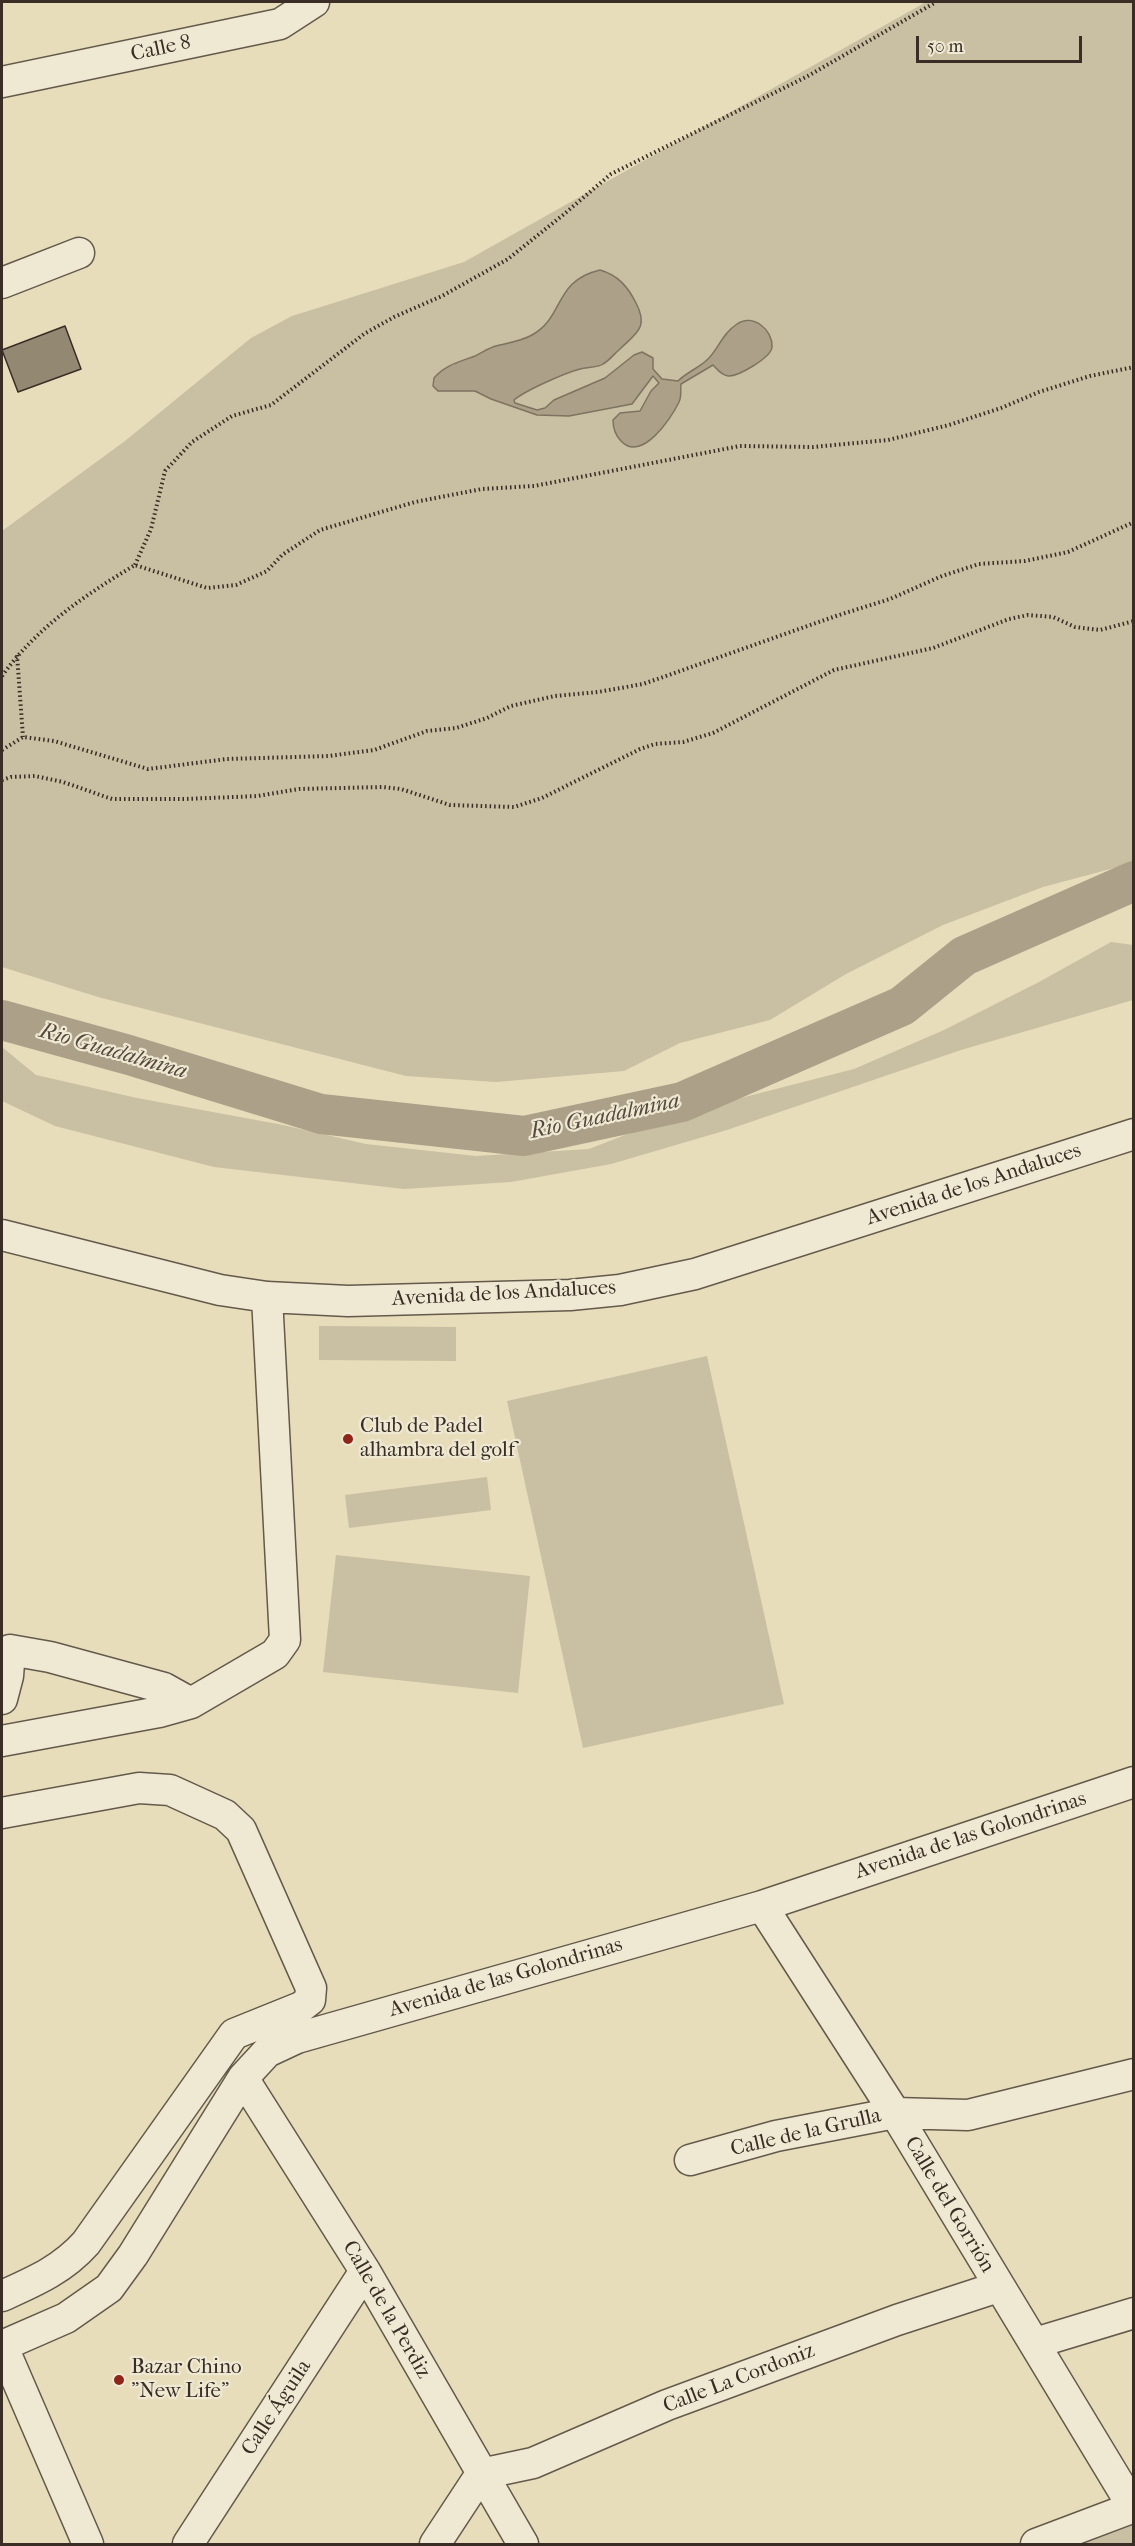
<!DOCTYPE html>
<html>
<head>
<meta charset="utf-8">
<style>
	body { margin:0 }
	#map { position:relative; width:1135px; height:2546px; overflow:hidden; background:#e7ddbb; font-family:"IM FELL French Canon",serif }
	canvas { display:block }
	.frame { position:absolute; inset:0; border:3px solid #392d25; pointer-events:none }
	.scale { position:absolute; left:916px; top:36px; width:166px; height:27px; box-sizing:border-box; border:3px solid #392d25; border-top:0; padding-left:8px; font-size:18px; line-height:21px; white-space:nowrap; color:#392d25; -webkit-text-stroke:4px #efe9d3; paint-order:stroke }
</style>
</head>
<body>
<div id="map">
<canvas width="1135" height="2546"></canvas>
<div class="frame"></div>
<div class="scale">50 m</div>
</div>
<script>
const ctx = document.querySelector('canvas').getContext('2d');
ctx.lineJoin = 'round';
function fill(path, color) { ctx.fillStyle = color; ctx.fill(path, 'evenodd'); }
function trace(path, color, width, dash) { ctx.strokeStyle = color; ctx.lineWidth = width; ctx.lineCap = dash ? 'butt' : 'round'; ctx.setLineDash(dash || []); ctx.stroke(path); }
function drawText(font, color, halo, rows, align = 'center') {
  ctx.font = font + ' "IM FELL French Canon",serif'; ctx.lineWidth = 4.5; ctx.setLineDash([]); ctx.textBaseline = 'middle'; ctx.strokeStyle = halo; ctx.fillStyle = color; for (const [text, x, y, turn = 0] of rows) {
    ctx.save(); ctx.translate(x, y); ctx.rotate((+turn || 0) * Math.PI / 180); ctx.textAlign = isNaN(turn) ? turn : align; if (halo) ctx.strokeText(text, 0, 0); ctx.fillText(text, 0, 0); ctx.restore();
  }
}
fill(new Path2D(`
	M926 2H1133V863L1043 887 943 925 846 974 770 1020 680 1043 624 1071 496 1082 406 1076 98 997 2 967V531L125 441 251 338 292 316 464 262Z
	M1111 942 1133 945V1000L961 1050 727 1130 611 1164 511 1182 404 1189 214 1167 55 1126 2 1101V1047L36 1075 137 1098 283 1125 366 1144 476 1156 589 1149 682 1113 854 1069 944 1030 1039 982Z
	M319 1326 456 1327V1361L319 1360Z
	M707 1356 784 1704 583 1748 507 1401Z
	M487 1477 491 1510 349 1528 345 1495Z
	M336 1555 530 1576 518 1693 323 1672Z
	M1133 2521V2544H1076Z`), '#c9bfa2');
const water = new Path2D(`
	M600 270C618 275 628 287 636 303 649 328 636 333 620 349 614 354 610 360 603 364 597 368 588 367 580 369 565 373 526 390 514 400L515 403 537 410 545 408 554 400 605 378 634 355 642 352 653 358V369L662 379 678 381C687 372 699 368 708 359 719 348 722 334 737 324 753 313 773 330 772 347 771 358 737 377 728 376 721 375 717 369 713 365L681 384C680 391 682 396 679 402 671 419 641 463 621 441 615 435 613 428 613 420L620 413 640 411 651 391 659 383 653 376 632 404 569 416 537 415 491 399 475 391H438L433 386 434 378C445 365 459 362 475 356 482 353 488 348 496 346 507 343 522 341 532 335 565 317 553 281 600 270Z`);
fill(water, '#aca188');
trace(water, '#7e7360', 1.5);
trace(new Path2D(`
	M2 1020 129 1055 321 1114 524 1136 682 1102 902 1006 964 956 1134 881`), '#aca188', 40);
const building = new Path2D(`
	M65 326 81 369 18 392 2 350Z`);
fill(building, '#938973');
trace(building, '#392d25', 1.5);
const minor = new Path2D(`
	M2 82 280 24 314 2
	M2 283 79 253
	M2 1235 220 1290 267 1297 348 1301 570 1295 620 1290 695 1274 1134 1134
	M2 1699 8 1676 10 1650 50 1657 164 1688 191 1703
	M2 1741 159 1712 191 1703 275 1654 285 1640 267 1297
	M2 1813 139 1788 170 1790 225 1815 241 1830 311 1988 310 2000 301 2007 234 2034 86 2243C62 2270 33 2282 2 2296
	M762 1906 895 2113 1133 2507
	M243 2078 365 2271 523 2544
	M690 2160 776 2136 895 2113 968 2115 1134 2074
	M1035 2343 1134 2313
	M2 2345 88 2544
	M2 2346 66 2318 109 2288 133 2255 243 2078 267 2052 297 2038 762 1906 1134 1782
	M188 2544 365 2271
	M435 2544 481 2474 533 2463 667 2405 897 2320 998 2287
	M1036 2544 1134 2507`);
trace(minor, '#64594a', 33);
trace(new Path2D(`
	M135 565 151 529 165 471 192 442 232 416 271 405 364 334 394 317 442 296 508 259 563 215 611 174 806 77 936 2
	M17 655 23 737
	M2 676C36 628 85 595 135 565L207 588 236 585 267 571 282 555 320 530 415 502 482 489 534 486 740 446 813 447 888 440 949 425 1001 408 1039 392 1090 376 1134 367
	M2 750 23 737 54 741 148 769 227 759 329 756 374 750 427 731 456 728 487 718 511 706 555 696 598 692 643 684 839 615 890 599 942 576 979 564 1025 561 1068 552 1134 522
	M2 780 11 777 35 776 63 782 112 799H185L258 796 299 789 383 787 401 789 450 805 514 807 542 798 640 749 655 744 683 742 713 733 834 670 933 648 1009 619 1028 615 1053 617 1075 627 1100 630 1134 621`), '#392d25', 4, [1.5, 3]);
trace(minor, '#efe9d3', 30);
for (const [x, y, r, color] of [
	[348,1439,6,"#8f2418"],
	[119,2380,6,"#8f2418"]
]) { const dot = new Path2D(); dot.arc(x, y, r, 0, 2 * Math.PI); ctx.fillStyle = color; ctx.fill(dot); trace(dot, '#efe9d3', 2); }
drawText('21px', '#392d25', '#efe9d3', [
	["Calle 8",161,49,-12],
	["Avenida de los Andaluces",974,1185,-18],
	["Avenida de los Andaluces",504,1294,-3],
	["Avenida de las Golondrinas",971,1836,-18],
	["Avenida de las Golondrinas",506,1978,-16],
	["Calle de la Grulla",806,2133,-13],
	["Calle del Gorrión",949,2205,59],
	["Calle de la Perdiz",386,2310,60],
	["Calle La Cordoniz",739,2379,-21],
	["Calle Águila",277,2408,-57]
]);
drawText('21px', '#392d25', '#efe9d3', [
	["Club de Padel",360,1427],
	["alhambra del golf",360,1451],
	["Bazar Chino",131,2368],
	["\"New Life\"",131,2392]
], 'left');
drawText('italic 22px', '#564a3e', '#efe9d3', [
	["Rio Guadalmina",113,1052,16],
	["Rio Guadalmina",605,1117,-12]
]);
</script>
</body>
</html>
